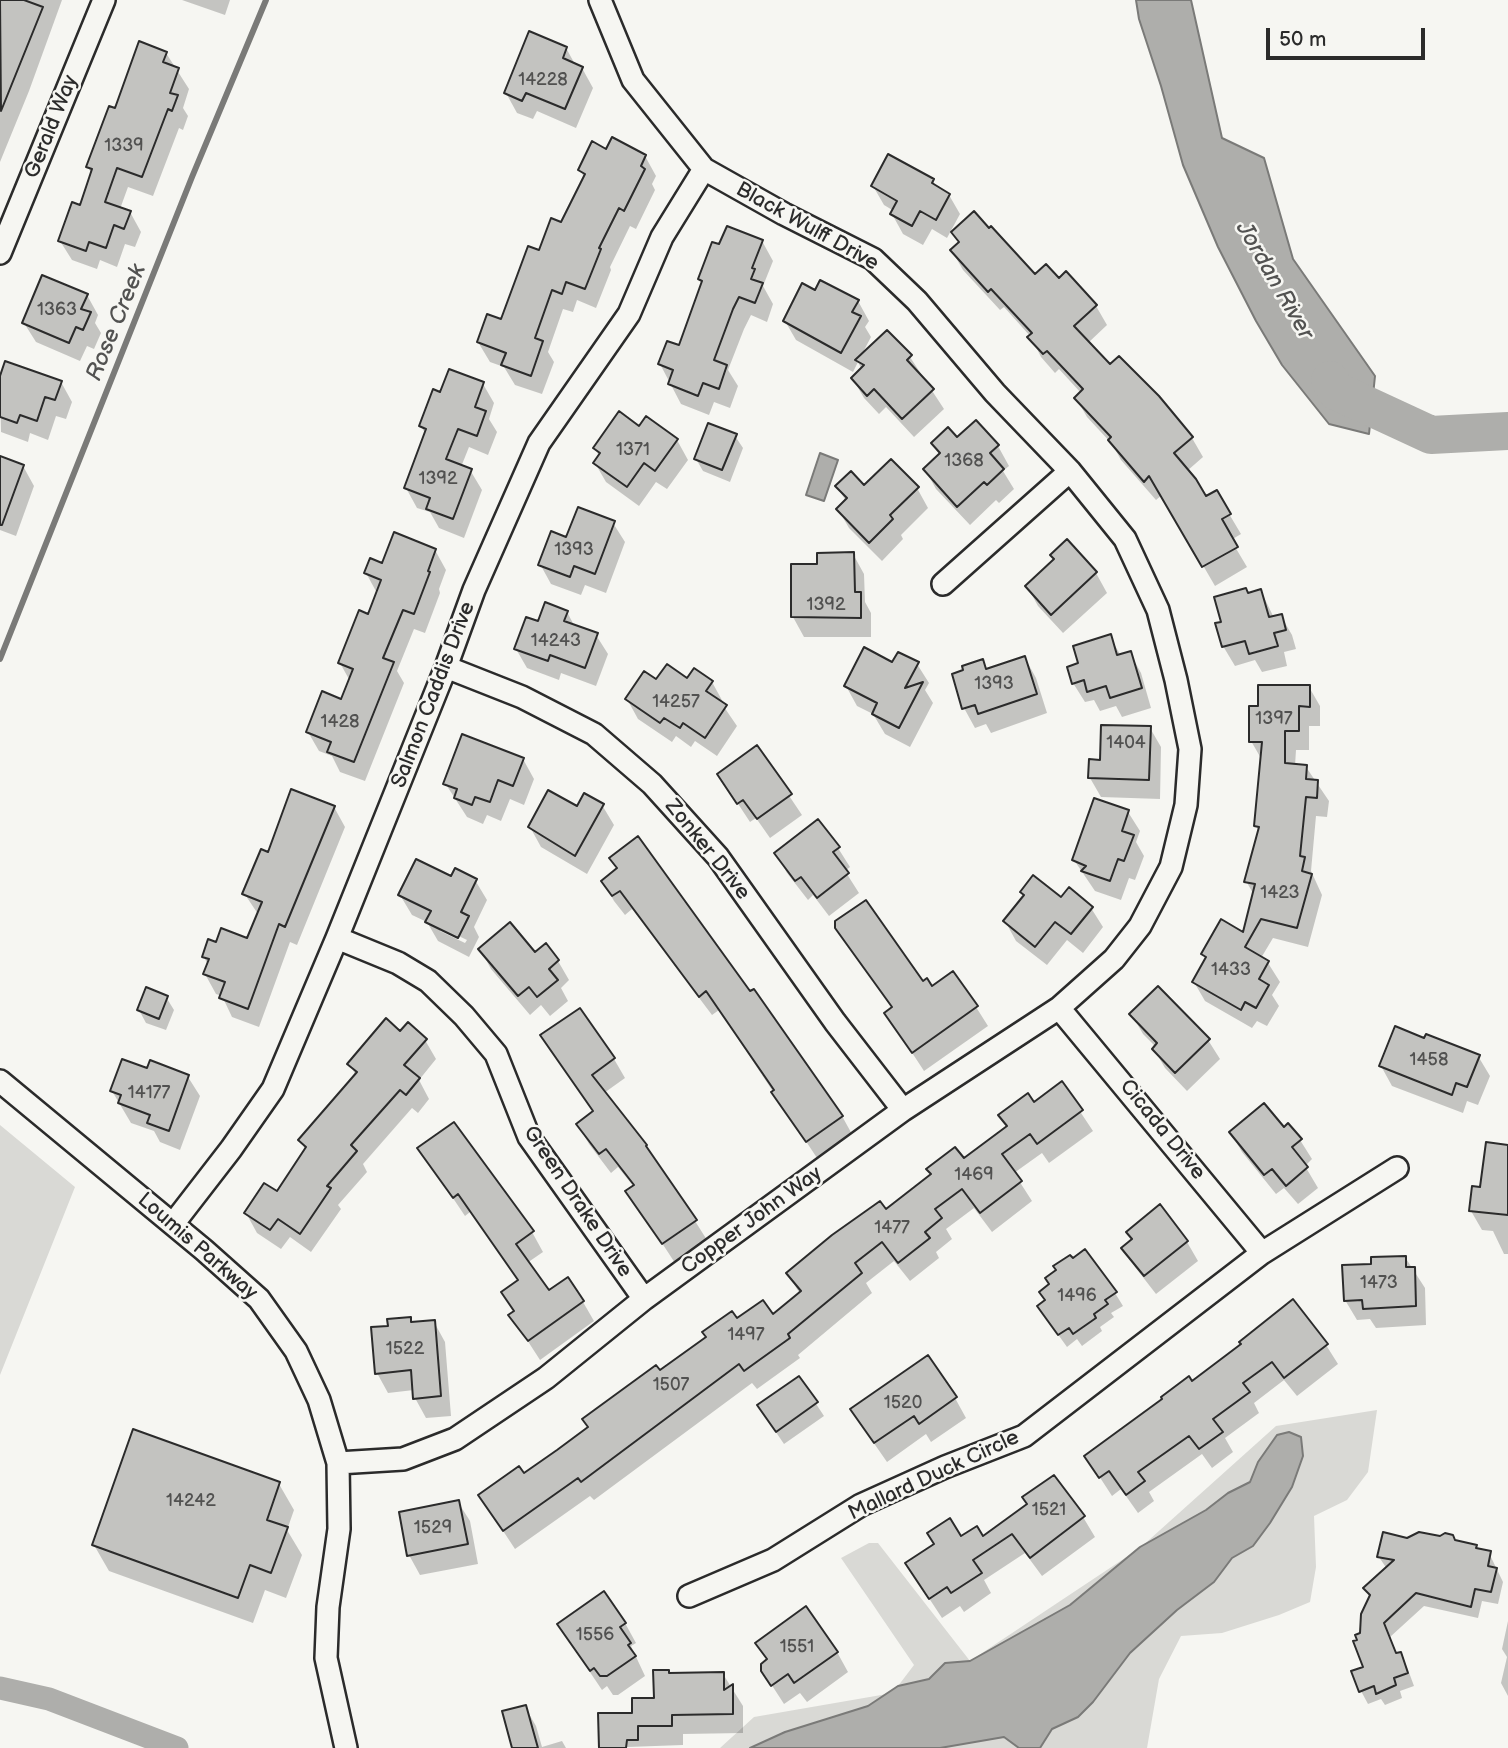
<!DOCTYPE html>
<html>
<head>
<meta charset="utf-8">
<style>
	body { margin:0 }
	#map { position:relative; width:1508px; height:1748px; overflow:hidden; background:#f6f6f2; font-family:"Balsamiq Sans",sans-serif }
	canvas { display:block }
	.scale { position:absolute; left:1266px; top:28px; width:159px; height:32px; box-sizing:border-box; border:4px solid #2b2b2b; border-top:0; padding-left:9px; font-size:21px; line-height:24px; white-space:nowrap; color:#2b2b2b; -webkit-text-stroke:5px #f6f6f2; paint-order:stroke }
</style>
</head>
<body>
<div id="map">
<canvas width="1508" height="1748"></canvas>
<div class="scale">50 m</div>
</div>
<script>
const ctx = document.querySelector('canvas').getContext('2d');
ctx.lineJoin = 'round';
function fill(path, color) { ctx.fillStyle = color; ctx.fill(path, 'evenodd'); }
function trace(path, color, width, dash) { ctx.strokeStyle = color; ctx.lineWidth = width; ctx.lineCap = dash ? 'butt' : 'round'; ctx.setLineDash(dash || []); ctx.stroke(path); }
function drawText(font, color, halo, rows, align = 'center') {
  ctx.font = font + ' "Balsamiq Sans",sans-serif'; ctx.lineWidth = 5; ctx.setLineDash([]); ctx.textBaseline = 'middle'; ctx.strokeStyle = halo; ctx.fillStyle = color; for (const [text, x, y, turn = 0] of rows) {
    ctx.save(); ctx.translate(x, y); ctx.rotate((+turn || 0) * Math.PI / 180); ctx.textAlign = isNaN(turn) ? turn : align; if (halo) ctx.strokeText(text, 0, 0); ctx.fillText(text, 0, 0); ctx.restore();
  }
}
fill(new Path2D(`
	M0 1125 75 1187 0 1375Z
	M1377 1410 1368 1472 1347 1500 1314 1516 1316 1567 1310 1602 1279 1615 1222 1633 1181 1636 1159 1679 1147 1748H720L754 1717 887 1694 898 1686 914 1665 841 1558 869 1543H878L970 1661 1140 1548 1276 1426Z`), '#d9d9d5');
const water = new Path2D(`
	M1136 0H1191L1222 138 1264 158 1293 259 1375 376 1369 434 1329 424 1282 365 1256 321 1218 247 1183 165 1161 86 1139 19Z
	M820 453 838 460 824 501 806 495Z
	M1289 1432 1301 1437 1303 1456 1292 1487 1270 1523 1253 1546 1232 1558 1214 1582 1177 1610 1130 1653 1093 1702 1078 1717 1052 1729 1040 1748H1019L1004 1737 940 1748H750L785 1732 868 1706 898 1686 929 1679 945 1663 970 1661 1070 1605 1140 1547 1206 1510 1228 1493 1250 1482 1258 1462 1277 1435Z`);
fill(water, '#aeaeab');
trace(water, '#7a7a78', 2);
fill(new Path2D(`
	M0 0H62L29 91 0 162Z
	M182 0H230L225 15Z
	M566 48 576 66 582 68 593 88 576 128 537 111 533 119 517 113 506 93Z
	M166 53 189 89 183 108 188 116 183 130 179 128 153 196 128 187 120 209 130 212 141 232 135 247 125 244 117 267 100 260 97 269 72 260 60 241 81 207 92 175 88 167 116 110Z
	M607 151 645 156 656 176 652 184 655 190 636 229 630 226 610 267 611 270 596 308 577 300 573 312 563 309 548 352 554 362 542 394 515 385 504 367 490 362 478 342 502 321 540 252 562 224 585 179 580 170Z
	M933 181 937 188 949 195 960 214 947 238 932 229 923 245 903 234 892 214 894 211 884 205 873 186Z
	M953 232 1035 276 1058 280 1096 306 1107 325 1088 343 1110 366 1192 438 1203 457 1187 471 1206 499 1216 492 1241 534 1231 540 1247 567 1215 586 1162 495 1156 500 1121 460 1112 444 1087 417 1076 398 1081 393 1059 369 1055 373 1041 357 1031 337 1004 307 1000 310 963 270 952 251 960 244Z
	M762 241 773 261 763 286 773 304 767 322 751 315 744 329 728 370 738 386 730 408 714 402 709 415 681 404 660 364 680 347 703 284 700 279 720 247Z
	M815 292 858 301 869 321 865 327 871 337 861 356 910 357 944 409 914 437 886 407 879 414 864 398 853 379 862 370 858 362 853 372 796 340 785 321Z
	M87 295 98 315 95 323 101 333 94 349 87 346 80 361 36 342 24 323Z
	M0 382H61L72 402 66 419 56 416 48 440 30 433 28 442 1 432Z
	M483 384 494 403 489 419 497 432 488 455 469 447 461 467 470 470 482 490 464 538 439 528 430 512 417 508 406 488 426 435 421 426 441 394Z
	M640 428 677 440 688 460 667 489 656 482 639 506 606 482 595 463 599 456 595 448Z
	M735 436 743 448 730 482 703 471 696 459Z
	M957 439 998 446 1009 466 1003 471 1014 489 999 503 996 500 970 525 936 489 925 469 940 456 933 444Z
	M0 458 23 466 34 486 16 536 0 530Z
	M837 487 917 488 928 508 901 535 903 539 882 561 849 528 838 509 846 501Z
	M613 523 625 542 606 593 585 585 581 595 551 584 540 564 567 539Z
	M1067 542 1096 573 1107 593 1063 633 1038 606 1027 586 1056 560Z
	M435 550 446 570 439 589 440 593 425 633 414 629 397 671 404 683 365 781 340 772 332 756 319 751 308 732 342 701 350 681 340 663 369 616 377 593 366 573 383 565Z
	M853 554 864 574 865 602 871 613V637H804L793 617 819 565Z
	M1261 591 1274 618 1281 616 1292 635 1296 649 1284 652 1287 666 1262 672 1255 660 1235 666 1223 646V623Z
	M567 612 575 627 596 635 608 654 596 686 561 673 559 680 527 668 516 649 539 623Z
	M1110 637 1121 656 1130 653 1141 673 1151 708 1122 717 1116 706 1100 711 1094 700 1085 702 1073 683 1080 664Z
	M1025 658 1036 678 1047 713 991 733 986 724 975 728 964 708 982 662 987 670Z
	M893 664H917L929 683 925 690 933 703 910 747 885 734 873 714 857 706 846 686Z
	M687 681 712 682 723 702 722 704 737 726 717 756 695 741 691 747 676 736 672 742 638 719 627 699 657 682Z
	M1309 687 1320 706V726H1309V750H1296L1295 766 1306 767 1329 801 1327 817 1316 816 1311 871 1322 895 1308 947 1273 938 1261 958 1268 963 1280 982 1272 995 1279 1006 1267 1026 1257 1021 1252 1028 1205 1001 1194 982 1206 960 1203 954 1244 935 1254 895 1246 881 1260 832 1256 826 1262 760 1251 741 1260 708Z
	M1150 728 1161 747 1160 799 1101 797 1090 778 1102 761Z
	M757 748 802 815 770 838 756 818 750 822 719 775Z
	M523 759 534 779 524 805 510 799 501 821 487 815 483 824 467 817 445 783Z
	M602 805 614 825 587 874 541 847 530 827 577 808Z
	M334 807 345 827 297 945 290 942 259 1027 232 1017 222 996 216 994 205 974 208 965 204 957 217 944 248 940 258 914 244 893 269 854Z
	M1128 812 1140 831 1136 842 1144 856 1135 880 1129 878 1121 900 1095 891 1074 860Z
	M838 848 850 867 845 871 859 893 829 916 813 895 808 900 787 873 776 853Z
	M618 870 842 1116 853 1136 819 1161 719 1010 712 1015 632 909 625 915 614 901 603 881Z
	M452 878 475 880 487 900 474 927 479 937 469 957 438 941 427 922 412 915 400 895ZM440 927 467 940 465 943 440 931Z
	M1022 892 1091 908 1103 927 1083 953 1067 940 1047 965 1016 941 1005 921 1024 897Z
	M837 927 932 988 976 1007 988 1026 924 1071 886 1013 893 1009 849 948Z
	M480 949 535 955 558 961 569 980 561 988 568 1001 550 1016 541 1005 530 1015 491 969Z
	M166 997 174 1010 166 1030 146 1023 139 1010Z
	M1132 1015 1208 1040 1220 1059 1187 1091 1165 1068 1154 1049 1156 1047 1143 1034Z
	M401 1033 425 1040 436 1059 419 1080 429 1099 418 1113 412 1108 363 1164 367 1172 338 1205 341 1209 311 1252 290 1237 281 1249 257 1233 246 1213 277 1194 306 1151 300 1140 356 1076 350 1064Z
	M543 1036 614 1059 625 1078 604 1093 695 1221 707 1240 675 1263 628 1191 634 1187 618 1167 611 1173 589 1144 578 1125 594 1112Z
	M1425 1040 1478 1056 1490 1076 1478 1105 1467 1101 1463 1113 1392 1086 1381 1066Z
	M148 1070 188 1077 200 1096 180 1150 160 1142 154 1131 131 1123 112 1091Z
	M1061 1083 1093 1131 1049 1163 1042 1153 1014 1173 1032 1201 992 1232 974 1208 946 1229 952 1239 936 1252 939 1258 910 1281 894 1261 866 1283 872 1293 798 1355 800 1358 757 1389 752 1383 594 1500 590 1496 515 1549 480 1496 524 1476 660 1373 736 1321 773 1316 800 1294 788 1274 963 1161 1008 1127 1001 1115 1033 1104Z
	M1283 1129 1300 1140 1312 1159 1305 1166 1318 1188 1298 1204 1284 1188 1276 1194 1242 1152 1231 1133Z
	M1508 1146V1254H1504L1493 1231 1482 1230 1471 1211Z
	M420 1149 532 1232 543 1252 527 1263 549 1293 583 1302 594 1321 540 1360 511 1315 514 1312 503 1293 519 1281 470 1212 465 1216Z
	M1128 1232 1187 1242 1198 1261 1156 1294 1135 1267 1124 1248 1133 1241Z
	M1405 1257 1425 1288 1426 1325 1376 1328 1370 1319 1357 1320 1345 1300 1373 1266Z
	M1115 1293 1123 1306 1111 1313 1114 1317 1100 1327 1102 1331 1082 1346 1077 1339 1067 1347 1047 1319V1301Z
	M410 1319 413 1324 434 1322 445 1342 451 1416 426 1418 415 1398 414 1390 388 1393 377 1373 389 1328Z
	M1326 1345 1338 1364 1297 1396 1284 1380 1254 1403 1259 1413 1225 1438 1233 1452 1212 1468 1202 1454 1149 1492 1154 1501 1138 1513 1121 1489 1112 1496 1086 1456 1192 1383Z
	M799 1378 824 1416 784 1444 767 1419Z
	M955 1398 966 1418 931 1442 926 1434 887 1462 864 1429Z
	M1054 1477 1083 1517 1095 1537 1042 1576 1025 1553 984 1580 991 1593 964 1612 960 1606 942 1618 919 1583 935 1545 961 1538 983 1539 1028 1505Z
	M279 1484 294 1510 287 1530 302 1555 286 1598 265 1590 253 1623 109 1571 94 1545Z
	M458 1502 470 1521 478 1564 420 1575 409 1555Z
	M1408 1540 1454 1541 1476 1546 1478 1550 1489 1553 1503 1582 1498 1604 1482 1601 1478 1618 1424 1606 1390 1637 1397 1655 1400 1654 1407 1667 1414 1686 1400 1691 1402 1698 1385 1705 1381 1699 1368 1704 1361 1691 1365 1668 1362 1634 1371 1597 1365 1588 1387 1569 1379 1557Z
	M1508 1621V1696L1501 1683 1507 1657 1502 1649Z
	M625 1623 636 1643 631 1646 645 1676 618 1695H613L607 1686 602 1690 571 1644Z
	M758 1643 837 1652 848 1672 807 1702 800 1693 784 1704 762 1670 768 1661Z
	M668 1671 670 1675 723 1674 743 1706V1733L683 1734V1745L600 1748 633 1714 655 1700Z
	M525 1707 536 1726 542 1747 562 1741 566 1748H514Z`), '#0003');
trace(new Path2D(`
	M0 659 192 177 266 0`), '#7a7a78', 6);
trace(new Path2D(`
	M0 1688 49 1699 177 1748`), '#aeaeab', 23);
trace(new Path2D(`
	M1330 380 1336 391 1431 435 1508 431`), '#aeaeab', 38);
const building = new Path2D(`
	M0 0H24L43 7 1 111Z
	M529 31 567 47 563 58 583 67 565 109 526 93 522 101 504 93Z
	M139 41 167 52 163 62 179 68 170 93 178 95 172 111 168 109 142 177 117 168 105 202 131 211 124 229 114 225 106 248 89 242 86 251 58 241 72 202 80 205 92 169 86 167 109 106 115 108Z
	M612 137 646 155 641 166 645 169 624 211 619 208 599 248 601 249 585 289 566 282 562 294 552 290 535 338 543 341 531 376 501 365 506 353 477 342 487 314 501 319 528 246 539 250 551 218 561 222 585 174 578 170 592 141 606 149Z
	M888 154 934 179 932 183 950 194 936 220 920 211 912 226 890 214 897 201 871 186Z
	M974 211 989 228 991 226 1035 274 1046 264 1059 278 1066 271 1097 305 1074 326 1110 364 1119 356 1159 396 1193 437 1174 453 1196 479 1206 496 1217 490 1231 514 1222 519 1238 547 1202 567 1149 476 1144 482 1108 440 1111 437 1074 398 1083 389 1047 351 1043 354 1027 337 1032 333 991 289 988 292 950 250 959 242 951 232Z
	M727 226 763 240 752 268 755 269 751 279 763 283 755 303 739 297 733 309 714 360 727 365 719 389 703 383 698 396 668 384 673 370 658 364 667 341 679 345 702 281 698 279 712 242 719 244Z
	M42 275 88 294 81 309 91 312 83 330 76 327 69 343 22 323Z
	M820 280 859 300 852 312 861 316 841 353 783 321 802 283 815 290Z
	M887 330 912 355 907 360 934 389 902 419 874 389 867 396 851 378 864 365 855 360Z
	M5 361 62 381 55 400 45 397 37 421 20 415 17 423 0 417V376Z
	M449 369 484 382 475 407 486 411 477 436 458 429 446 459 472 469 453 519 426 509 430 498 404 488 426 429 419 426 433 389 440 392Z
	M619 411 639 426 646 416 678 439 655 471 644 463 627 487 593 463 600 453 593 448Z
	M976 420 999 445 990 453 1004 469 987 485 984 482 957 507 923 469 940 453 931 443 948 427 957 437Z
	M708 423 737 434 722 470 694 459Z
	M0 456 24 465 2 525H0Z
	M891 459 919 487 890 515 893 519 869 543 836 509 847 498 835 486 851 471 864 485Z
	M578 507 615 521 595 574 574 566 570 577 538 565 551 531 566 537Z
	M394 532 436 549 428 571 430 572 414 614 403 610 383 658 394 662 354 762 327 752 331 742 306 732 322 691 341 699 353 669 338 663 359 610 368 614 381 580 364 573 370 558 382 563Z
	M1067 539 1097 572 1051 615 1025 586 1054 559 1050 555Z
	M854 552 855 592H861V618L791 617V564H817V553Z
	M1246 588 1248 593 1261 589 1269 617 1282 614 1286 630 1274 633 1278 646 1249 654 1245 641 1222 647 1215 623 1221 622 1214 597Z
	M545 602 568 611 564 621 598 633 585 668 550 655 548 661 514 649 526 617 538 621Z
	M1111 634 1117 655 1131 651 1142 688 1110 698 1106 686 1087 692 1084 680 1072 684 1067 667 1078 663 1073 646Z
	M864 647 892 662 898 652 919 662 905 688 923 682 899 728 872 714 877 703 844 686Z
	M1025 656 1037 694 978 714 975 705 962 709 952 674 963 670 962 666 983 659 986 669Z
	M667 664 687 678 694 668 713 681 706 691 727 705 705 738 683 723 680 728 664 718 660 723 625 699 644 671 656 679Z
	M1258 685H1310V707L1299 706V731H1285V763L1307 765 1306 779 1318 780 1317 798 1306 797 1300 856 1305 857 1302 871 1312 874 1297 928 1261 919 1245 947 1269 961 1259 979 1269 985 1256 1008 1245 1002 1241 1010 1192 982 1206 957 1201 954 1221 919 1243 932 1255 884 1244 882 1259 827 1254 826 1262 742H1249V706H1258Z
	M1101 725 1151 726 1149 780 1088 778 1089 759 1100 760Z
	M462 734 524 758 513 786 498 780 490 802 475 797 472 805 454 798 457 789 443 784Z
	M757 745 792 794 757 819 743 800 737 804 717 774Z
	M291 789 335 806 285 927 279 924 248 1009 219 998 225 982 203 974 209 959 202 957 208 939 216 942 221 928 247 938 262 902 242 894 261 849 268 852Z
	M548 790 577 806 584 793 604 804 575 856 528 827Z
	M1094 798 1129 810 1122 831 1134 835 1124 861 1118 859 1110 881 1081 871 1086 866 1072 860Z
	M818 819 840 847 833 852 849 873 817 898 801 877 795 881 774 853Z
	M638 836 750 991 754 989 843 1116 806 1142 771 1092 774 1090 706 991 699 997 620 891 612 896 601 881 617 868 609 858Z
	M416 859 451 876 455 868 477 879 461 912 469 916 458 938 425 922 431 911 398 895Z
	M1033 875 1061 897 1069 887 1093 907 1071 934 1055 922 1035 947 1003 921 1024 895 1020 892Z
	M866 900 923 981 927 978 932 986 953 971 978 1006 912 1053 884 1013 892 1007 835 928V921Z
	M510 922 535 952 546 943 559 960 549 969 558 980 537 997 529 987 518 996 478 949Z
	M1158 986 1210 1039 1175 1073 1152 1049 1157 1043 1129 1014Z
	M146 987 168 996 159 1019 137 1010Z
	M580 1008 615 1058 592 1075 647 1145 646 1146 697 1220 662 1244 625 1191 634 1185 606 1149 599 1154 576 1124 593 1111 540 1035Z
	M386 1018 400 1031 408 1022 427 1039 404 1065 420 1078 406 1095 400 1090 351 1145 357 1151 327 1186 331 1188 300 1234 278 1219 270 1230 244 1213 264 1183 277 1191 306 1147 298 1140 357 1072 347 1064Z
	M1395 1026 1424 1038 1426 1034 1480 1055 1467 1087 1456 1083 1452 1095 1379 1066Z
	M122 1059 147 1068 150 1060 189 1075 169 1131 147 1123 150 1115 118 1103 121 1095 110 1091Z
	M1062 1081 1083 1110 1037 1144 1030 1134 1002 1154 1022 1181 980 1213 962 1189 935 1209 942 1218 925 1232 930 1238 898 1263 882 1242 855 1263 862 1273 788 1334 790 1338 744 1371 739 1364 581 1482 578 1478 503 1531 478 1495 519 1466 524 1473 557 1450 588 1427 582 1419 656 1365 660 1370 706 1337 702 1332 732 1311 737 1318 763 1300 773 1314 801 1291 786 1273 832 1235 880 1201 886 1209 931 1174 926 1169 955 1147 964 1158 1007 1126 998 1115 1028 1093 1034 1102Z
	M1264 1103 1284 1127 1288 1123 1302 1139 1292 1147 1308 1167 1286 1186 1272 1169 1264 1175 1229 1132Z
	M454 1122 534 1231 516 1244 549 1290 568 1277 584 1301 528 1341 508 1315 514 1311 501 1292 518 1280 458 1194 453 1198 417 1148Z
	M1486 1142 1508 1145V1215L1469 1211 1472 1186 1480 1187Z
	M1160 1204 1188 1241 1144 1276 1121 1248 1132 1239 1126 1232Z
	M1085 1249 1117 1292 1105 1300 1108 1304 1094 1314 1096 1318 1073 1334 1069 1328 1058 1335 1037 1306 1045 1300 1039 1292 1049 1284 1045 1278 1056 1270 1053 1266 1070 1255 1073 1258Z
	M1406 1256V1267H1415L1416 1306 1363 1309 1362 1300 1344 1301 1342 1265 1371 1264V1257Z
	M1293 1299 1328 1344 1284 1378 1272 1362 1243 1383 1250 1392 1213 1419 1223 1432 1199 1449 1189 1436 1138 1472 1145 1481 1126 1495 1109 1471 1099 1478 1084 1456 1162 1399 1161 1397 1189 1376 1192 1381 1241 1344 1239 1342Z
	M411 1317V1322L435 1320 441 1396 413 1399 411 1370 375 1374 371 1327 388 1326 387 1319Z
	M928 1355 957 1397 919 1424 914 1416 874 1443 850 1409Z
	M799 1376 818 1402 776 1432 757 1405Z
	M133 1429 280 1482 267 1520 288 1527 271 1573 250 1565 238 1598 92 1545Z
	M1054 1475 1085 1516 1030 1558 1012 1534 973 1560 982 1573 951 1593 947 1587 929 1599 905 1563 934 1544 927 1533 950 1518 961 1536 977 1526 983 1536 1027 1504 1022 1497Z
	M459 1500 468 1544 407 1556 399 1512Z
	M1383 1532 1407 1538 1419 1532 1440 1536 1445 1533 1453 1535 1455 1540 1477 1545 1476 1548 1491 1551 1488 1566 1497 1568 1491 1592 1475 1589 1471 1607 1416 1593 1384 1623 1396 1653 1401 1652 1408 1673 1394 1678 1396 1685 1376 1694 1374 1686 1359 1692 1351 1671 1363 1667 1353 1641 1357 1640 1355 1635 1360 1633 1361 1614 1370 1595 1363 1588 1394 1560 1377 1557Z
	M604 1591 626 1623 620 1627 631 1643 628 1645 636 1656 607 1676H600L594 1668 590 1671 557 1624Z
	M806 1606 838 1652 794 1683 788 1674 771 1686 761 1671V1664L767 1659 755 1643Z
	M653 1670H669V1673L724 1672V1690L733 1684V1714L672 1715V1726H638V1740H627L626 1748H599L598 1713H632V1698H654Z
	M526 1705 538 1748H512L502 1711Z`);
fill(building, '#c3c3c0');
trace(building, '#2b2b2b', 2);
const minor = new Path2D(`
	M0 253 104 0
	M943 584 1070 471
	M446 667 522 697 594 734 652 784 718 857 835 1022 903 1110
	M337 938 398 963 428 981 464 1016 496 1054 529 1137 644 1299
	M1059 1008 1262 1253
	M0 1081 204 1250 259 1299 296 1351 319 1400 338 1463 339 1529 328 1607 326 1658 346 1748
	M173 1224 231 1149 273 1089 337 938 446 667 474 590 539 443 629 314 662 237 704 169
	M338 1463 403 1459 455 1439 546 1378 644 1299 903 1110 1059 1008 1114 959 1140 926 1171 867 1186 805 1190 749 1176 680 1158 610 1125 539 1070 471 995 393 917 301 873 259 784 214 704 169 633 80 600 0
	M689 1596 773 1560 861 1505 945 1467 1024 1436 1262 1253 1397 1168`);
trace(minor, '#2b2b2b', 26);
trace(minor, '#f6f6f2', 21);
drawText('18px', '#515150', null, [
	["14228",543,80],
	["1339",124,146],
	["1363",57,310],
	["1371",633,450],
	["1368",964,461],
	["1392",438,479],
	["1393",574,550],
	["1392",826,605],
	["14243",556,641],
	["1393",994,684],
	["14257",676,702],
	["1397",1274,719],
	["1428",340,722],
	["1404",1126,743],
	["1423",1280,893],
	["1433",1231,970],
	["1458",1429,1060],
	["14177",149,1093],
	["1469",974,1175],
	["1477",892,1228],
	["1473",1379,1283],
	["1496",1077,1296],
	["1497",746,1335],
	["1522",405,1349],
	["1507",671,1385],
	["1520",903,1403],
	["14242",191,1501],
	["1521",1049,1510],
	["1529",433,1528],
	["1556",595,1635],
	["1551",797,1647]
]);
drawText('21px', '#2b2b2b', '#f6f6f2', [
	["Gerald Way",52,127,-68],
	["Black Wulff Drive",807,227,29],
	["Salmon Caddis Drive",434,695,-69],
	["Zonker Drive",707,850,51],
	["Cicada Drive",1162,1130,51],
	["Green Drake Drive",577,1202,56],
	["Copper John Way",752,1221,-36],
	["Loumis Parkway",197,1247,41],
	["Mallard Duck Circle",934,1476,-25]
]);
drawText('italic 23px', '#525251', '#f6f6f2', [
	["Jordan River",1274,281,60],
	["Rose Creek",117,323,-68]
]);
</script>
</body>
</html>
